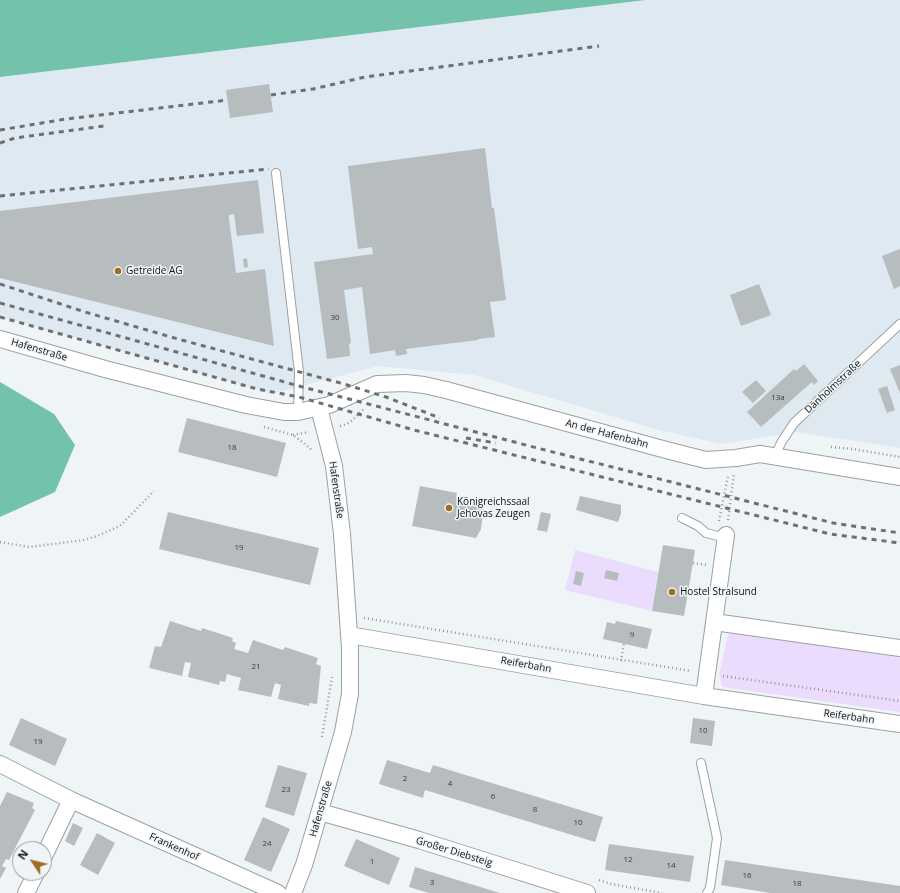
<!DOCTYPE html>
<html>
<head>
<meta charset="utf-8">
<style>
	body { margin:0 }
	#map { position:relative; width:900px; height:893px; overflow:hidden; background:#eff4f7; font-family:"Open Sans",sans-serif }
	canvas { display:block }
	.north { position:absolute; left:12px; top:841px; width:40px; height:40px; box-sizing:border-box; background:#eff4f7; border:1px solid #96999b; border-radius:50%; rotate:305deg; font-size:11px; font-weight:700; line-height:16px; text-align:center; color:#101112 }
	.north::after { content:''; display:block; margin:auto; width:14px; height:18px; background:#9e6f21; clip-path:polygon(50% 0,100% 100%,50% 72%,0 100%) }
</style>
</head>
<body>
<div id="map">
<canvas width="900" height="893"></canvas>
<div class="north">N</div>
</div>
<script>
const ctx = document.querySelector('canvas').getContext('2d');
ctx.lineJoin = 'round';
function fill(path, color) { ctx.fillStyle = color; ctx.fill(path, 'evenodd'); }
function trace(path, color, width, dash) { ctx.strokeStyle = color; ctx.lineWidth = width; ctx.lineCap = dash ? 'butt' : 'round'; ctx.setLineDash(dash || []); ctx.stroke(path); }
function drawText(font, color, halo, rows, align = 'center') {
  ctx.font = font + ' "Open Sans",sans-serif'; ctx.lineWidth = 3; ctx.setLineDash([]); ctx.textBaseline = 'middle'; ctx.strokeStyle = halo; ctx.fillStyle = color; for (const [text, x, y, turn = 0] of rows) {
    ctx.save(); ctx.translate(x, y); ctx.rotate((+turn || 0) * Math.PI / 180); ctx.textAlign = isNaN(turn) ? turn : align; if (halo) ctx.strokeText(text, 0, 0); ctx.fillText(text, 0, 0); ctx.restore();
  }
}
fill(new Path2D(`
	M646 0H900V448L796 432 721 444 655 429 474 375 378 366 271 394 257 389 0 317V77Z`), '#dee9f1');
fill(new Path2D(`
	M575 550 658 572 652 611 565 590Z
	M733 630 900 652V712L723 687 719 675 727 638Z`), '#ebdcfe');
fill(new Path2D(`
	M0 0H646L0 77Z
	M0 382 54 414 75 445 55 492 0 517Z`), '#72c2ac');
fill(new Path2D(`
	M269 84 273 112 230 118 226 90Z
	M485 148 492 208H494L506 300 490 302 495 337 478 339V340L406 349 407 354 396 356 395 350 370 354 362 287 344 290 351 343 349 344 350 356 327 359 314 262 373 254 372 247 358 249 348 166Z
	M258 180 264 233 237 236 234 214 229 215V219L236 273 265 269 274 346 0 278V211Z
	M900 249V286L894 289 882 256Z
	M247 258 248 267 244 268 243 259Z
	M759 284 771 315 741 326 730 295Z
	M804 364 818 381 814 385 812 382 761 427 747 412 794 369 796 371Z
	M900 365V393L890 369Z
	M756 380 766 391 753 403 742 392Z
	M887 386 895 410 887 413 878 389Z
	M187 418 286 443 277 477 178 452Z
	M420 486 457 493 456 498 482 503 483 513 481 529 476 538 412 526Z
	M580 496 621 505V514L618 522 576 510Z
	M168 512 319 548 310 585 159 549Z
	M541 512 551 514 547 532 537 530Z
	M663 545 695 550 684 616 652 611Z
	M606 570 619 573 617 581 604 578Z
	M576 571 584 573 581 586 573 584Z
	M170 621 201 631 202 628 233 638 232 641 236 643 234 649 248 653 253 640 283 650 285 647 318 658 316 664 321 666 317 704 309 703V706L278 699 281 685 275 683 271 697 238 690 241 678 227 674 225 682 220 681 219 685 188 677 191 663 185 662 182 676 149 668 155 646 161 647Z
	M616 621 652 629 647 649 603 639 607 622 615 624Z
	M21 718 67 739 55 766 9 745Z
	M693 718 715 721 712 746 690 743Z
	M387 760 430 773 433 765 603 817 595 842 425 790 423 798 379 784Z
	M278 765 307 773 294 816 265 807Z
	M7 792 34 803 32 808 35 810 9 860 6 859 2 866 6 868 0 879V806Z
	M263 817 290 829 271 872 244 860Z
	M73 823 83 828 74 846 65 841Z
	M97 833 115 843 98 875 80 865Z
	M356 839 400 858 389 885 344 866Z
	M609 844 694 856 690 882 605 870Z
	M725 860 900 886V893H770L721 885Z
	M415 867 500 893H429L409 887Z`), '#b7bdbe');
const service = new Path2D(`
	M276 173 299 372 298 412
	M775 456 781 443 794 423 900 324
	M682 518 698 526 706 533 726 538
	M701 763 717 838 710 888 707 893`);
const minor = new Path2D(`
	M0 339 105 369 246 405 284 412H298L329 405 377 384 406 383 424 385 446 390 670 451 706 460 736 458 760 454 900 477
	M714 622 900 648
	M349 635 704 696 900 724
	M704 696 726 535
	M0 764 71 800 278 893
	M320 812 419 840 587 893
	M44 856 71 800
	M26 893 36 873
	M293 893 304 865 343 732 350 694V648L342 534 334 466 319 408`);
trace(service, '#9ca0a3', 10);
trace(minor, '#9ca0a3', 18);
trace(new Path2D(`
	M340 426C353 423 354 417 364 409
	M264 427 293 435 310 448 312 451
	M293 435 309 432
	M831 447 853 449 900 457
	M728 520 734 474
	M719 521 728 476
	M0 542 29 547 84 540 97 536 120 526 154 491
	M693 563 707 565
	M364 618 691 671
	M621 661 624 643
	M723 676 900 701
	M322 737 332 677
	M599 880 611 884 662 893`), '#95999b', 2.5, [1, 3]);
trace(service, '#fff', 8);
trace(minor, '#fff', 16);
trace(new Path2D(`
	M271 95 313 89 365 77 599 46
	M0 130 66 119 228 100
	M0 143 15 138 104 126
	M0 196 269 169
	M0 284 85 312 178 339 344 384 386 397 440 418
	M0 303 299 386 545 450 833 523 900 533
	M0 317 257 389 299 397 414 430 830 534 900 543
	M466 438 496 443`), '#6e7072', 3, [5, 5]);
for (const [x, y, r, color] of [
	[118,271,4,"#9e6f21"],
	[449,508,4,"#9e6f21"],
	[672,592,4,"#9e6f21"]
]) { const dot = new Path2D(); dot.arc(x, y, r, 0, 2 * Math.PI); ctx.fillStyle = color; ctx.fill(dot); trace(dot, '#eff4f7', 1.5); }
drawText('8px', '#3a3c3d', null, [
	["30",335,318],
	["13a",778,398],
	["18",232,448],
	["19",239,548],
	["9",632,635],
	["21",256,667],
	["10",703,731],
	["19",38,742],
	["2",405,779],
	["4",450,784],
	["23",286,790],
	["6",493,797],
	["8",535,810],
	["10",578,823],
	["24",267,844],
	["12",628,860],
	["1",372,862],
	["14",671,866],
	["16",747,876],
	["3",432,883],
	["18",797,884]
]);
drawText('10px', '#101112', '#eff4f7', [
	["Getreide AG",126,271],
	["Königreichssaal",457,502],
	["Jehovas Zeugen",457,514],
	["Hostel Stralsund",680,592]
], 'left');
drawText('10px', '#101112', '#eff4f7', [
	["Hafenstraße",39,350,16],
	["Dänholmstraße",833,387,-43],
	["An der Hafenbahn",607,434,15],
	["Hafenstraße",336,490,82],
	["Reiferbahn",526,665,10],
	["Reiferbahn",849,717,8],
	["Hafenstraße",321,809,-74],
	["Frankenhof",174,847,24],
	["Großer Diebsteig",454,852,17]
]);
</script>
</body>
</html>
